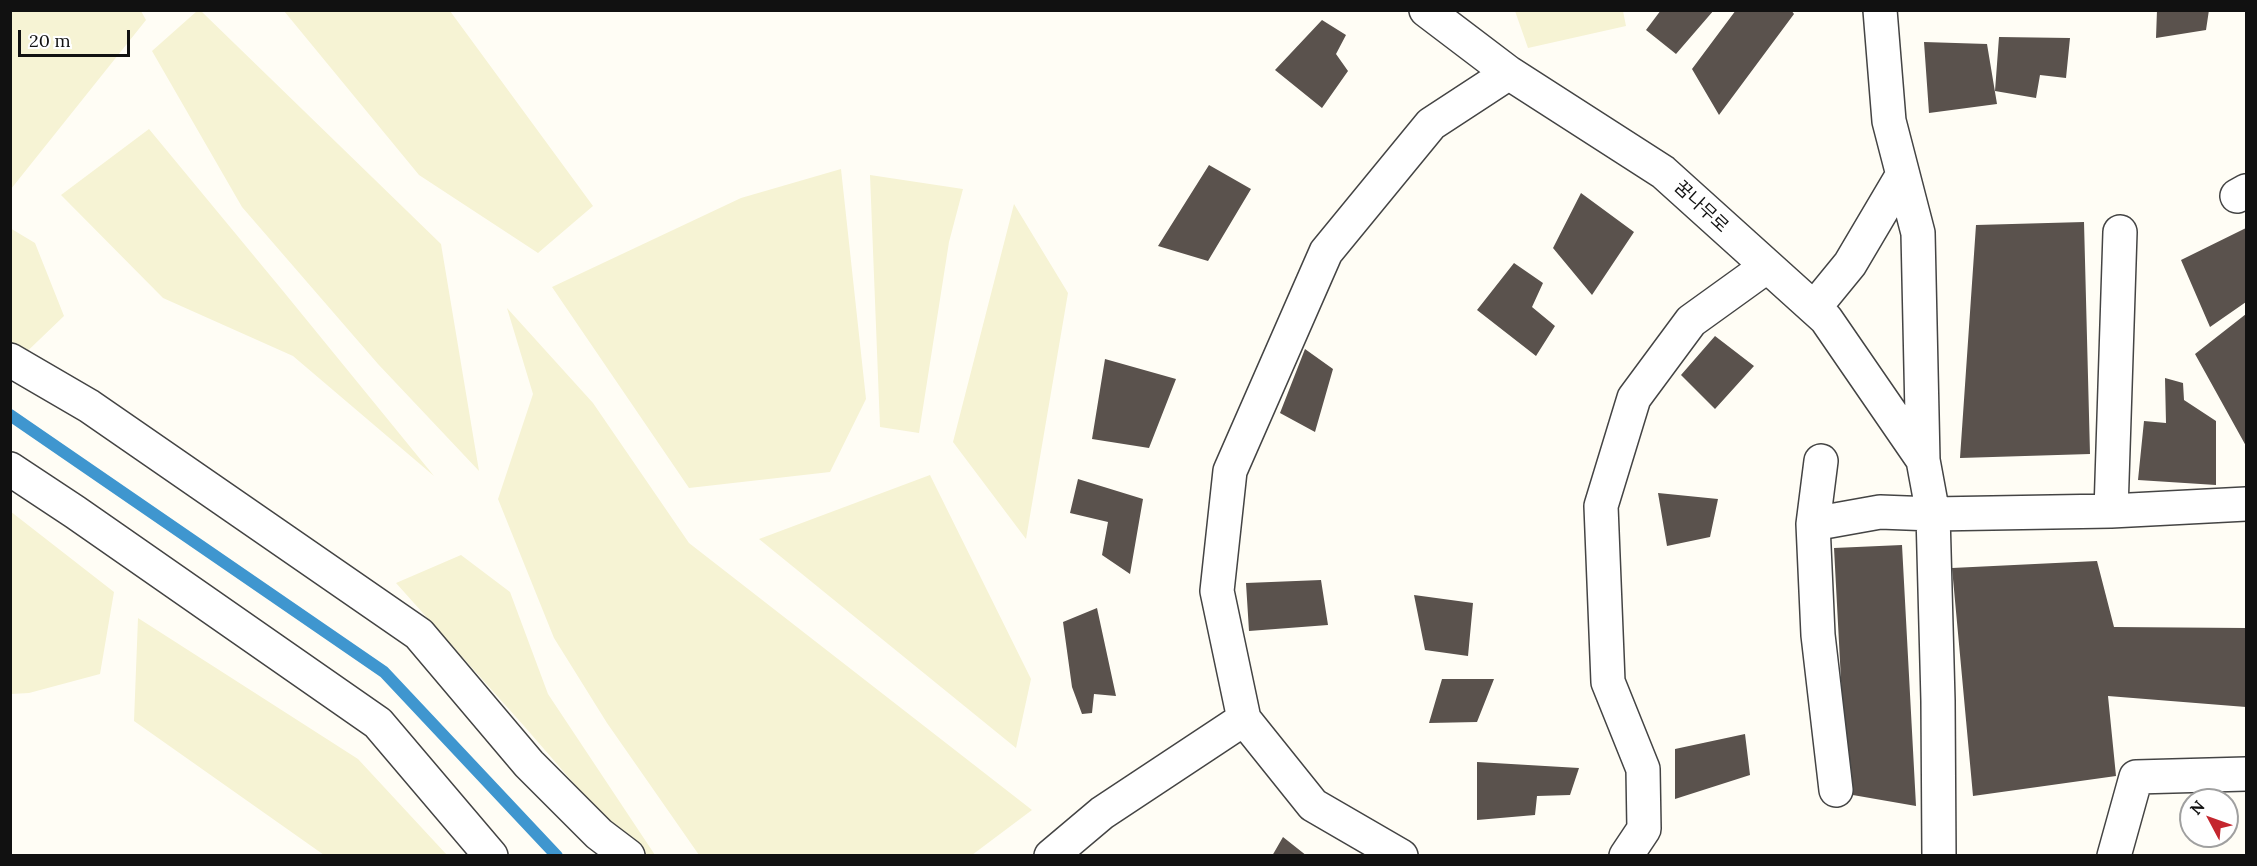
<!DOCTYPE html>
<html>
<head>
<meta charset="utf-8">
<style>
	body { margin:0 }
	#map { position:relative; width:2257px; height:866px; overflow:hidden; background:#fffdf5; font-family:Lora,serif }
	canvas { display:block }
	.frame { position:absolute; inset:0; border:12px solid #111; pointer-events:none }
	.north { position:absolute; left:2179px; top:788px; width:60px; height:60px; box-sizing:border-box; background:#fff; border:2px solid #a0a0a0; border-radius:50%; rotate:311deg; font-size:16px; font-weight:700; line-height:24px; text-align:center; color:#111 }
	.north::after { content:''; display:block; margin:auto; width:21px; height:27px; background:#c4262e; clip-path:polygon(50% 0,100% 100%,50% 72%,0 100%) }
	.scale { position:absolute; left:18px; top:30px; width:112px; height:27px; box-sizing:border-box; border:3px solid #111; border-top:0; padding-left:8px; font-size:18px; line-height:21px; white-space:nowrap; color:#111; -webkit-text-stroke:4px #fff; paint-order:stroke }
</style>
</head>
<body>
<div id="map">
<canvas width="2257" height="866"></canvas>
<div class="frame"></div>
<div class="north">N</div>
<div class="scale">20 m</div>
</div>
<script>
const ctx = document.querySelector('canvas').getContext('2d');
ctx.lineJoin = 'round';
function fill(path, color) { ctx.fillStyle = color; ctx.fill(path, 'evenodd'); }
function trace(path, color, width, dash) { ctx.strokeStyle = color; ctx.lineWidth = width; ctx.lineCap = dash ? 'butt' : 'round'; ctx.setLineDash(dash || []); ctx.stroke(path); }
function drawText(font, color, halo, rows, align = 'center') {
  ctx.font = font + ' Lora,"Noto Sans KR",serif'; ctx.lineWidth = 6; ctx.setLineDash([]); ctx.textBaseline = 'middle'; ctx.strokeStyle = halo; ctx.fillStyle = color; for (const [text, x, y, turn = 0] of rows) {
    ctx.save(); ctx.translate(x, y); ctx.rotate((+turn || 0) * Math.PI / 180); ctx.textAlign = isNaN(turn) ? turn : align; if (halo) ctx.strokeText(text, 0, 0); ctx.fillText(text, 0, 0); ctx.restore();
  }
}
fill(new Path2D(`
	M11 10 141 11 146 20 11 189Z
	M197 11H201L441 244 479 471 378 364 242 207 152 51Z
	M284 11H450L593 206 538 253 419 175Z
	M1515 11H1623L1626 26 1528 48Z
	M149 129 283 291 434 476 293 356 163 298 61 195Z
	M841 169 866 399 830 472 689 488 552 287 741 198Z
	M870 175 963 189 949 242 919 433 880 427Z
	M1014 204 1068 293 1026 539 953 442Z
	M10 228 35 243 64 316 14 364 10 361Z
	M507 308 593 403 689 543 1032 810 972 855H699L607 723 554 638 498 499 533 394Z
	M930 475 1031 679 1016 748 759 539Z
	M10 511 114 592 100 674 29 693 11 694Z
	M461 555 510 592 548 694 655 855H636L524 726 396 583Z
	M138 618 358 759 447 855H324L134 721Z`), '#f6f3d4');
trace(new Path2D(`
	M10 415 384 672 557 856`), '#3f96cf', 12);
fill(new Path2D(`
	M1661 10H1714L1676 54 1646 30Z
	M1736 10H1791L1794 14 1719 115 1692 69Z
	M2157 10H2209L2206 30 2156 38Z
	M1322 20 1346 35 1336 54 1348 71 1322 108 1275 70Z
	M1999 37 2070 38 2066 78 2040 75 2036 98 1995 91Z
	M1924 42 1987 44 1997 104 1929 113Z
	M1209 165 1251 189 1208 261 1158 246Z
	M1581 193 1634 232 1592 295 1553 248Z
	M2084 222 2090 454 1960 458 1976 225Z
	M2246 228V302L2210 327 2181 260Z
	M1514 263 1543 283 1532 307 1555 326 1536 356 1477 310Z
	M2246 314V446L2195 354Z
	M1715 336 1754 366 1715 409 1681 375Z
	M1305 349 1333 369 1315 432 1280 413Z
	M1105 359 1176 379 1149 448 1092 439Z
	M2165 378 2183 383 2184 400 2216 421V485L2138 480 2144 421 2166 423Z
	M1078 479 1143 499 1130 574 1102 555 1108 522 1070 513Z
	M1658 493 1718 499 1710 537 1667 546Z
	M1902 545 1916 806 1847 794 1834 548Z
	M2097 561 2114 627 2246 628V707L2108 696 2116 776 1973 796 1952 568Z
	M1321 580 1328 625 1249 631 1246 583Z
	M1414 595 1473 603 1468 656 1425 650Z
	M1097 608 1116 696 1094 694 1092 713 1082 714 1072 687 1063 622Z
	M1442 679H1494L1477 722 1429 723Z
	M1745 734 1750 775 1675 799V749Z
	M1477 762 1579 768 1570 795 1537 796 1535 815 1477 820Z
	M1283 837 1307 856H1272Z`), '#5a524d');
const minor = new Path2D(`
	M1426 10 1509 73 1663 172 1826 319 1923 460
	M1880 10 1889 121 1918 233 1923 460 1933 514 1938 701 1939 856
	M2237 196 2246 191
	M1814 308 1850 264 1902 176
	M10 360 89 406 419 634 529 764 599 834 628 856
	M1821 461 1813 524 1818 635 1836 790
	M10 469 75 512 378 723 491 856
	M2111 511 2120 232
	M1813 524 1880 512 1933 514 2111 511 2246 504
	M1051 856 1102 813 1244 719
	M1401 856 1313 805 1244 719 1217 591 1230 471 1326 252 1431 124 1509 73
	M1626 856 1644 829 1643 769 1608 682 1601 506 1634 398 1691 321 1766 267
	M2114 856 2136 777 2246 774`);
trace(minor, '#444', 36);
trace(minor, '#fff', 33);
drawText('18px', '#111', '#fff', [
	["꿈나무로",1701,207,43]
]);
</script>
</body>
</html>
